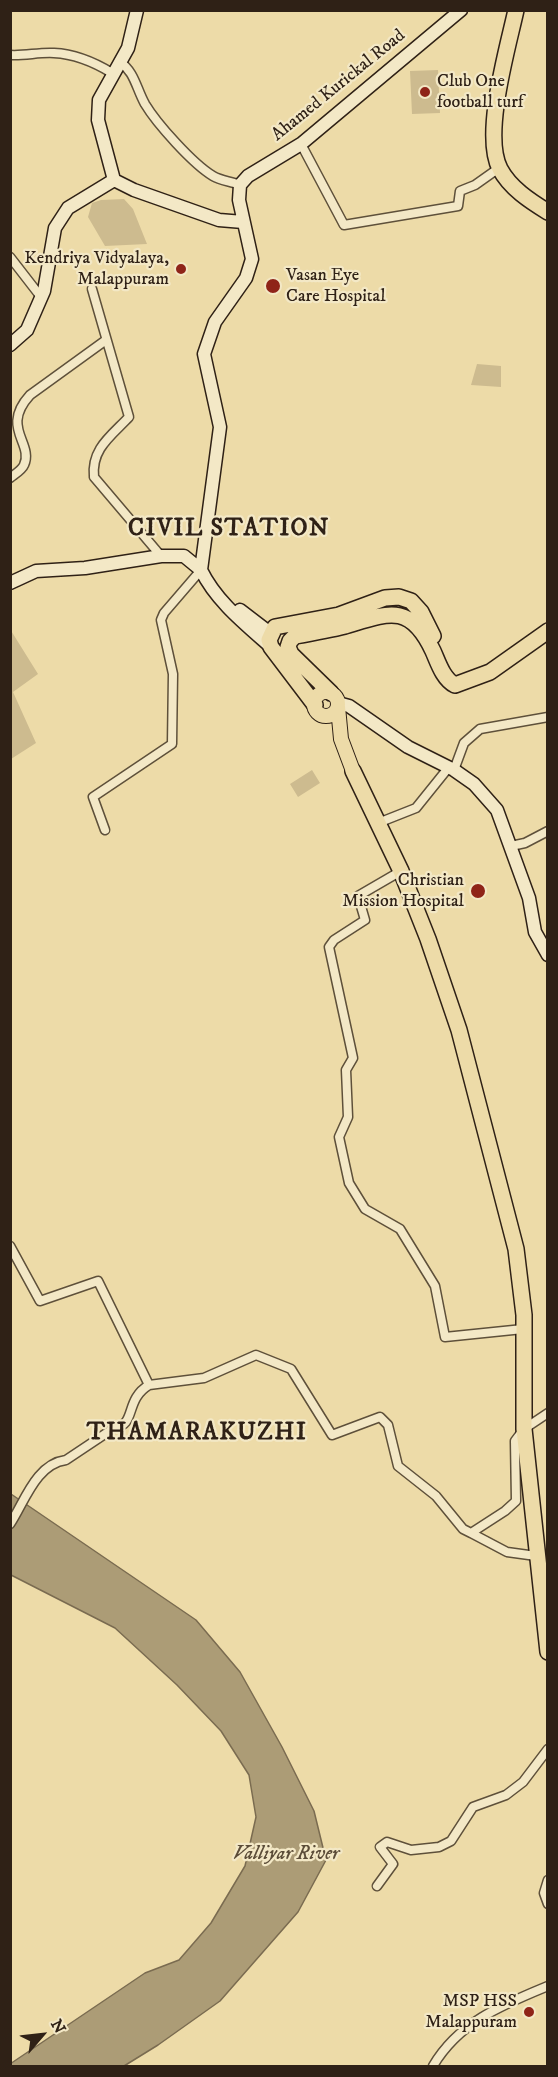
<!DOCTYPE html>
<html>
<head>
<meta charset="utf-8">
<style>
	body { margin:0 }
	#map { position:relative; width:558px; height:2077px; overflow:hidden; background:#eddba8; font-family:"IM FELL DW Pica",serif }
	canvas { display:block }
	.frame { position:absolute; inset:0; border:12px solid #2f2116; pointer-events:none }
	.north { position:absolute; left:12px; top:2005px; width:60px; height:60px; -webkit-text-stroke:4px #f3e8c6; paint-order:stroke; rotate:62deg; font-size:16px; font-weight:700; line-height:24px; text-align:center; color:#2f2116 }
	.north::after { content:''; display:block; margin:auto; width:21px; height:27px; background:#2f2116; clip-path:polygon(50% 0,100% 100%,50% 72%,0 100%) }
</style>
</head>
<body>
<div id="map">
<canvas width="558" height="2077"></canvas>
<div class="frame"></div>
<div class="north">N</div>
</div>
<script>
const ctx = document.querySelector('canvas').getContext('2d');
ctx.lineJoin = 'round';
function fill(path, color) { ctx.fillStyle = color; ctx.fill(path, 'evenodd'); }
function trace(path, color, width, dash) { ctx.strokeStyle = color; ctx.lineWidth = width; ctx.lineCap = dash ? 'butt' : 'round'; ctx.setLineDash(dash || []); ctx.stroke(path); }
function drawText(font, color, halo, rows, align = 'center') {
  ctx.font = font + ' "IM FELL DW Pica",serif'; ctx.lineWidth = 4.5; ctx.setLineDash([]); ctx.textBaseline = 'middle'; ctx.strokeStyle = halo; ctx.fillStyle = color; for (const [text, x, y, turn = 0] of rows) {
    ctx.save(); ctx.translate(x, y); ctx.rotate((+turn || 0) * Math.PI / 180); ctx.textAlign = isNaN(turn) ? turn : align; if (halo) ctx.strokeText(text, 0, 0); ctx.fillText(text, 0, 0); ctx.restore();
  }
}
fill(new Path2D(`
	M438 70 440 113 412 114 410 71Z
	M124 199 133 209 147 244 105 246 88 217 92 203 101 200Z
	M477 364 501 366V387L471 385Z
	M10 629 38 674 13 692 36 743 11 759Z
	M312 770 320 783 298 797 290 784Z`), '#cdbb8f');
const water = new Path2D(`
	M11 1494 196 1620 240 1672 282 1747 314 1811 326 1860 298 1912 220 2001 158 2045 124 2066H11L10 2064 145 1973 179 1960 211 1923 245 1866 256 1817 249 1775 221 1731 177 1685 115 1628 11 1575Z`);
fill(water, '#ac9c76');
trace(water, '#7a6b50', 1.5);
const street = new Path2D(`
	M10 55C25 56 39 52 54 53 75 54 94 62 112 73
	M119 61C135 72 136 88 145 104 157 124 193 164 213 176 221 181 231 181 240 185
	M301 144 344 225 458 206 460 191 475 185 499 168
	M10 257 41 297
	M92 289 129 417C111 436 91 449 94 477L161 556
	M10 478C15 474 22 470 24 465 34 443 0 428 30 395L106 340
	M454 770 464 743 480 729 548 717
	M378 823 416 808 449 767
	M105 830 93 797 172 744 173 674 161 620 164 613 201 570
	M511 846 525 843 548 831
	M401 871 358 896 365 920 334 940 329 947 353 1058 346 1070 348 1117 339 1137 349 1183 365 1209 400 1229 435 1286 445 1337 523 1329
	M10 1246 40 1301 98 1281 149 1385 204 1378 256 1355 291 1369 332 1435 380 1417 388 1425 398 1466 436 1496 463 1529 471 1533 505 1511 516 1501 515 1441 524 1429 548 1413
	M10 1524C25 1501 36 1464 66 1460L114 1428C137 1425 124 1400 149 1385
	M471 1533 507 1552 536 1556
	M548 1880 544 1893 548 1904
	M377 1886 393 1864 380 1847 387 1842 411 1850 439 1847 451 1841 473 1807 506 1795 523 1782 548 1749
	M433 2066C459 2022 502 2005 548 1986`);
const secondary = new Path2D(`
	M137 10 128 48 99 100 98 120 114 180 134 190 219 220 243 222
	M10 345 27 330 44 291 55 228 68 208 114 180
	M10 583 36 571 85 568 161 556H184L201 570
	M240 610 270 633
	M271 647C245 624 216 601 201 570L220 427 204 354 215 322 246 278 252 259 239 200 240 185 248 176 301 144 461 10
	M338 703 349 706 408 747 454 770 474 784 497 810 529 898 535 932 548 955`);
const primary = new Path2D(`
	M314 704a12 12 0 1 1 24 0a12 12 0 1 1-24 0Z
	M338 707 341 739 353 771`);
const highway = new Path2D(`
	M516 10C508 47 482 135 500 169 510 188 530 201 548 212
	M331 693 291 654 288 647 290 641 295 636C312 633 329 630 345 626 388 613 410 602 433 651 438 662 443 679 455 685L490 672 548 631
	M315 705 271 647 269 640 275 627 339 615 385 598 399 597 411 601 421 612 433 636
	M353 771 401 871 428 939 459 1030 516 1249 524 1315V1429L548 1652`);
trace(street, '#5e503a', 11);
trace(secondary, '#2f2116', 15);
trace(primary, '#2f2116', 16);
trace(highway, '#2f2116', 18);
trace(street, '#f3e8c6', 8);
trace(secondary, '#f3e8c6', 12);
trace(primary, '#eddba8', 14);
trace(highway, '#eddba8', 15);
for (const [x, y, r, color] of [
	[425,92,6,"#8f2418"],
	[181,269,6,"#8f2418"],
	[273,286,8,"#8f2418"],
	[478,891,8,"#8f2418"],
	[529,2012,6,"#8f2418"]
]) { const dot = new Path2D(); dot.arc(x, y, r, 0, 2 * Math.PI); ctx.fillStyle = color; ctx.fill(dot); trace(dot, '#f3e8c6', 2); }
drawText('18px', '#2f2116', '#f3e8c6', [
	["Club One",437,82,"left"],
	["football turf",437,103,"left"],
	["Kendriya Vidyalaya,",169,259],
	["Malappuram",169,280],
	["Vasan Eye",286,276,"left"],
	["Care Hospital",286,297,"left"],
	["Christian",464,881],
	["Mission Hospital",464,902],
	["MSP HSS",517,2002],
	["Malappuram",517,2023]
], 'right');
drawText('18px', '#2f2116', '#f3e8c6', [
	["Ahamed Kurickal Road",339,86,-39]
]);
drawText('italic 20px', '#5b4c38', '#f3e8c6', [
	["Valliyar River",286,1855]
]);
ctx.letterSpacing = '1.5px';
drawText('bold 24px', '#2f2116', '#f3e8c6', [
	["CIVIL STATION",229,530],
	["THAMARAKUZHI",197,1434]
]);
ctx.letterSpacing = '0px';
</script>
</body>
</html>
